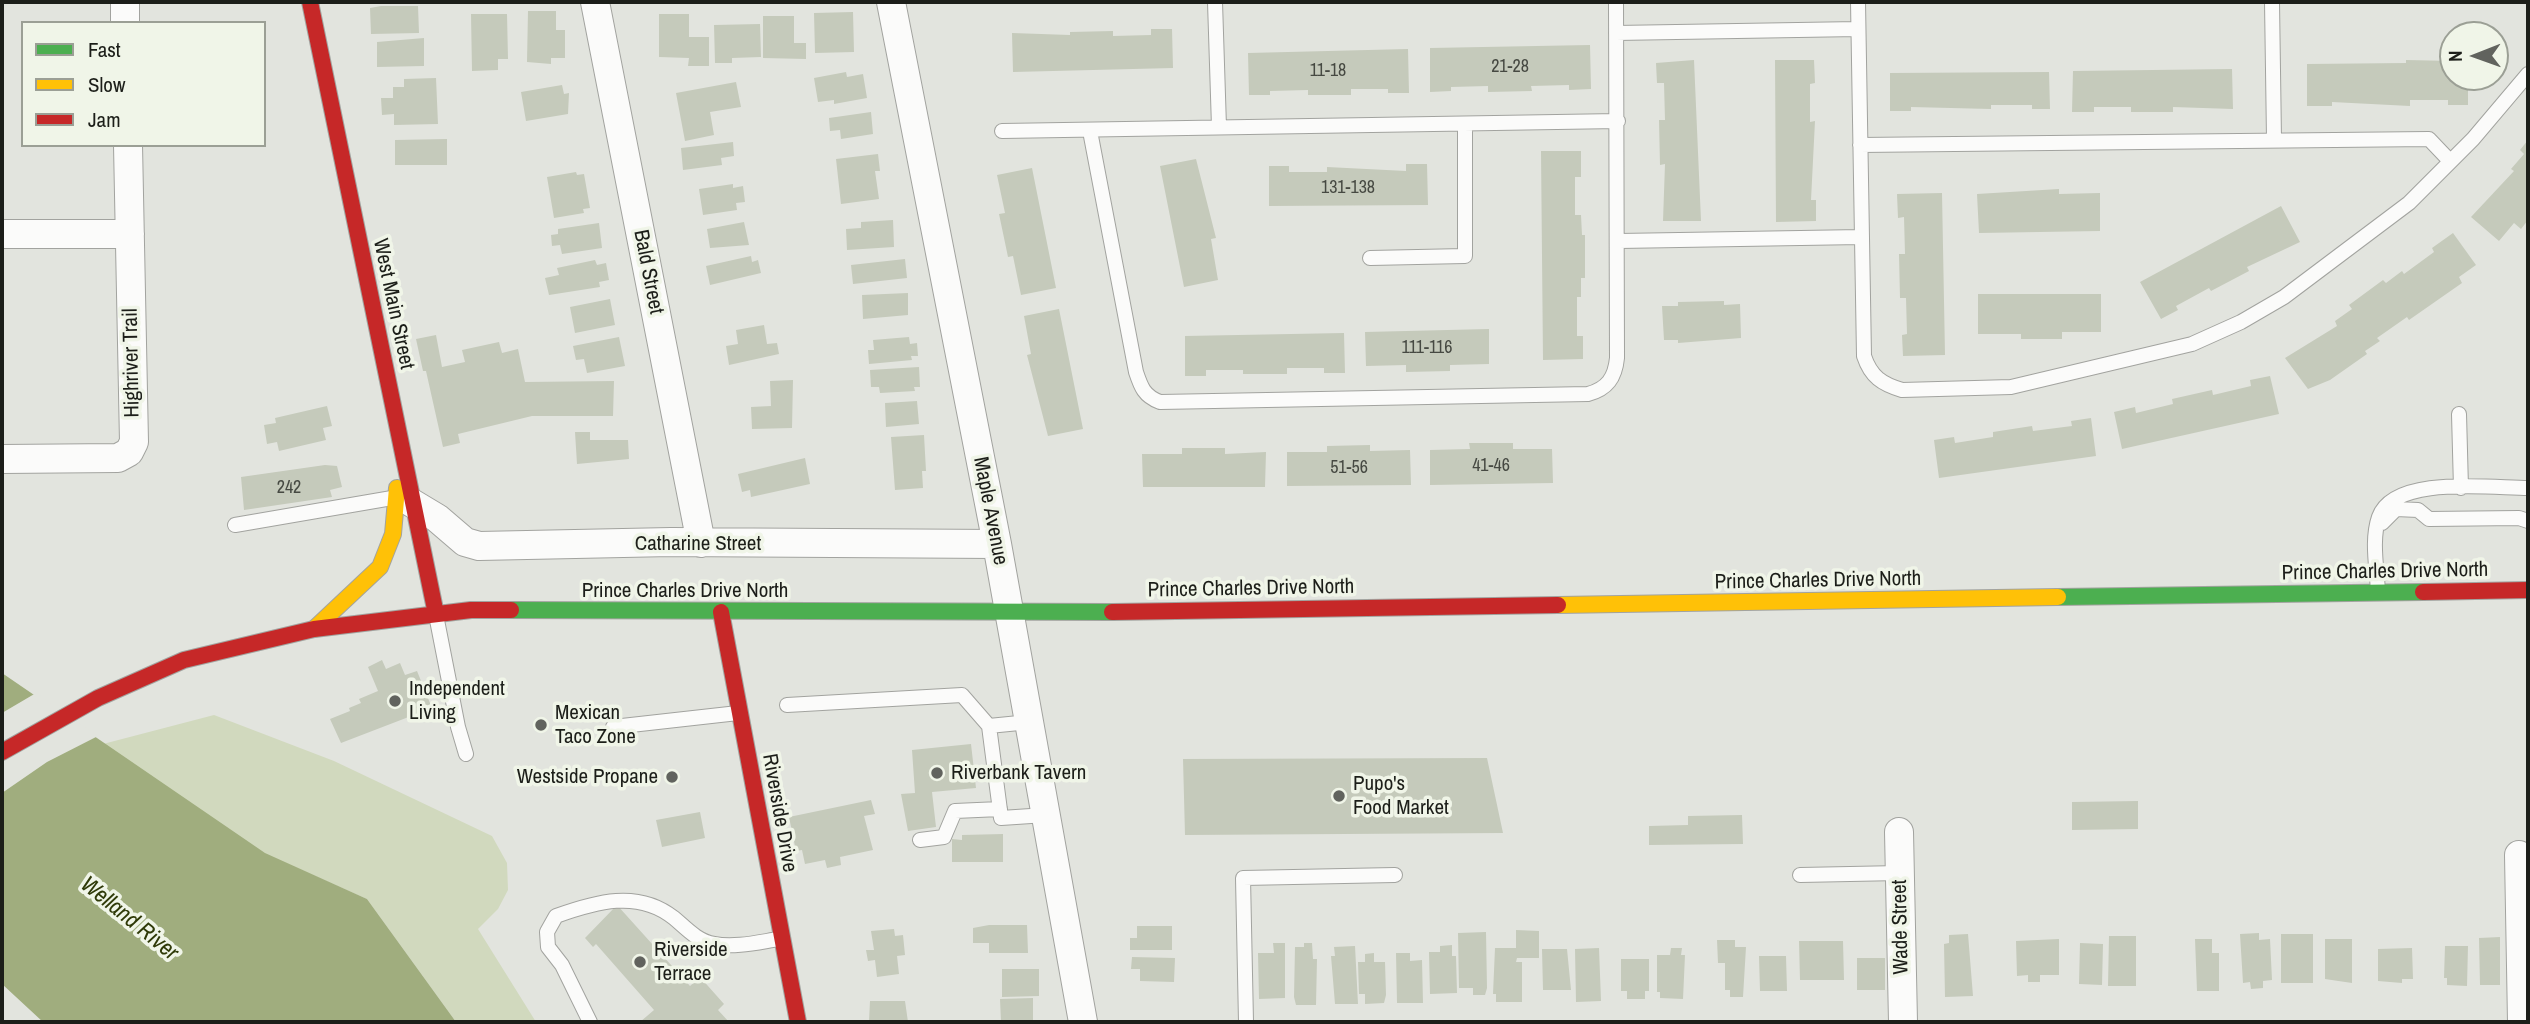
<!DOCTYPE html>
<html>
<head>
<meta charset="utf-8">
<style>
	body { margin:0 }
	#map { position:relative; width:2530px; height:1024px; overflow:hidden; background:#e2e4de; font-family:"Archivo Narrow",sans-serif }
	canvas { display:block }
	.frame { position:absolute; inset:0; border:4px solid #1c1e19; pointer-events:none }
	.legend { position:absolute; left:21px; top:21px; width:245px; height:126px; box-sizing:border-box; background:#f0f5e8; border:2px solid #9b9f95; margin:0; padding:9px 12px; list-style:none; font-size:21px; color:#1c1e19 }
	.legend li { display:flex; align-items:center; gap:14px; height:35px }
	.legend b { width:35px; border:2px solid #9b9f95 }
	.north { position:absolute; left:2439px; top:21px; width:70px; height:70px; box-sizing:border-box; background:#f0f5e8; border:2px solid #9b9f95; border-radius:50%; rotate:269deg; font-size:19px; font-weight:700; line-height:28px; text-align:center; color:#1c1e19 }
	.north::after { content:''; display:block; margin:auto; width:24px; height:32px; background:#61635e; clip-path:polygon(50% 0,100% 100%,50% 72%,0 100%) }
</style>
</head>
<body>
<div id="map">
<canvas width="2530" height="1024"></canvas>
<div class="frame"></div>
<ul class="legend">
<li><b style="height:9px;background:#4caf50"></b>Fast</li>
<li><b style="height:9px;background:#ffc107"></b>Slow</li>
<li><b style="height:9px;background:#c62828"></b>Jam</li>
</ul>
<div class="north">N</div>
</div>
<script>
const ctx = document.querySelector('canvas').getContext('2d');
ctx.lineJoin = 'round';
function fill(path, color) { ctx.fillStyle = color; ctx.fill(path, 'evenodd'); }
function trace(path, color, width, dash) { ctx.strokeStyle = color; ctx.lineWidth = width; ctx.lineCap = dash ? 'butt' : 'round'; ctx.setLineDash(dash || []); ctx.stroke(path); }
function drawText(font, color, halo, rows, align = 'center') {
  ctx.font = font + ' "Archivo Narrow",sans-serif'; ctx.lineWidth = 7; ctx.setLineDash([]); ctx.textBaseline = 'middle'; ctx.strokeStyle = halo; ctx.fillStyle = color; for (const [text, x, y, turn = 0] of rows) {
    ctx.save(); ctx.translate(x, y); ctx.rotate((+turn || 0) * Math.PI / 180); ctx.textAlign = isNaN(turn) ? turn : align; if (halo) ctx.strokeText(text, 0, 0); ctx.fillText(text, 0, 0); ctx.restore();
  }
}
fill(new Path2D(`
	M214 715 334 761 492 836 507 863 508 890 498 909 478 929 536 1022H456L367 899 265 854 103 744Z`), '#d1d9be');
fill(new Path2D(`
	M2 673 265 853 367 899 456 1022H43L2 984Z`), '#a0ad7e');
fill(new Path2D(`
	M36 693 98 736 47 762 2 793V713Z`), '#e2e4de');
fill(new Path2D(`
	M381 6H418L419 33 371 34 370 8Z
	M528 11H556V30H565V58H551V64L527 62Z
	M853 12 854 52 815 53 814 13Z
	M471 14H507L508 59H498V70L472 71Z
	M659 14H689V37H709V66H688L689 58 659 57Z
	M763 16H794V43H806V59L763 58Z
	M760 24 761 57 732 58V63H715L714 25Z
	M1151 29H1172L1173 68 1013 72 1012 33 1070 35V32L1113 31V36L1151 35Z
	M424 38V66L377 67V42Z
	M1590 45 1591 89 1569 90V85L1531 86 1532 91 1488 92V86L1451 87V91L1430 92V48Z
	M1408 49 1409 93H1388V89H1351V95H1308V90L1270 91V95H1249L1248 53Z
	M1694 60 1701 221H1663L1665 164 1660 165 1659 120H1665L1664 83H1657L1656 63Z
	M1775 60H1814L1815 83 1810 84V122L1815 121 1811 200H1816V221L1776 222Z
	M2406 60 2453 61V77H2468V105H2448V100H2410V106L2332 102V106H2307V64L2406 63Z
	M2232 69 2233 109 2173 107V112H2131V107H2094V112H2072L2073 71Z
	M846 72 847 77 863 74 867 98 834 104V100L818 102 814 78Z
	M2049 72 2050 109H2032V105H1991V109L1911 107V111H1890V73Z
	M436 78 438 124 394 125V114L382 115 381 98H393V87H404V79Z
	M736 82 741 107 710 112 714 135 685 141 676 93Z
	M562 85 564 94 569 93 568 114 526 121 521 92Z
	M871 112 873 134 841 139 840 130 830 131 829 118Z
	M447 139V165H395V140Z
	M2528 140V220L2521 229 2514 223 2499 241 2471 217 2514 171 2511 169 2524 154 2520 150Z
	M733 142 734 156 721 158 722 165 683 170 681 148Z
	M1541 151H1581V177H1575V215H1581L1582 235H1585V278H1581V297H1577V336H1583V359L1543 360Z
	M878 154 880 171H875L879 199 841 204 836 159Z
	M1196 159 1216 238 1211 239 1218 280 1184 287 1160 166Z
	M1406 164H1427L1428 205 1269 206V166H1289V172H1327V167L1406 171Z
	M1032 168 1056 288 1021 295 1013 256 1008 257 999 214 1005 213 997 175Z
	M576 172 577 175 584 174 590 208 583 209 584 213 554 218 547 177Z
	M733 184V188L743 186 745 202 736 203 737 210 703 215 699 189Z
	M2059 189V194L2100 193V231L1979 233 1977 194Z
	M1942 193 1945 355 1903 356 1902 335 1907 334 1906 298H1900L1899 254H1905L1904 217 1898 218 1897 194Z
	M2281 206 2300 242 2247 267 2249 271 2211 291 2209 288 2176 306 2178 310 2161 319 2140 282Z
	M893 220 894 247 847 250 846 229 861 228V222Z
	M744 222 749 245 710 248 707 229Z
	M599 223 602 248 562 254 560 245 552 246 551 235 558 234V229Z
	M2453 233 2476 265 2459 277 2462 283 2409 320 2407 317 2377 338 2380 341 2365 351 2367 354 2330 380 2308 389 2285 358 2337 326 2335 321 2352 309 2349 305 2383 280 2386 283 2402 271 2404 274 2434 252 2432 248Z
	M751 256 752 262 758 260 761 273 710 285 706 266Z
	M905 259 907 278 853 284 851 265Z
	M595 260 597 265 606 263 609 280 599 282 600 287 549 295 545 278 559 275 557 268Z
	M908 293V315L863 319 862 295Z
	M1978 294H2101V332H2062V339H2021V334H1978Z
	M610 299 615 325 575 333 570 307Z
	M1724 301V305L1740 304 1741 338 1678 343V340H1664L1662 306H1678V302Z
	M1059 309 1083 429 1048 436 1027 355 1031 354 1024 316Z
	M764 325 767 344 777 343 779 354 729 365 726 346 738 344 736 330Z
	M1489 329V364L1450 365V371L1406 372V365L1366 366 1365 332Z
	M1344 333 1345 373H1324V368H1287V374H1243V370H1206V376H1185V336Z
	M436 335 442 367 465 362 462 350 499 342 502 353 518 349 525 382 614 381 613 416H532L458 434 460 443 443 447 426 371H423L416 339Z
	M619 337 625 366 587 373 584 359 576 360 573 346Z
	M909 337 910 344 917 343 918 356H911L912 360 869 364 868 350H874L873 340Z
	M919 367 920 387H914L915 391 880 393 879 387H871L870 370Z
	M2270 376 2279 414 2122 449 2114 412 2135 407 2136 413 2173 404 2172 399 2212 390 2213 395 2251 386 2250 380Z
	M793 380 792 428 752 429 751 407 771 406 770 381Z
	M917 401 919 424 886 427 885 403Z
	M327 406 332 426 323 428 326 440 279 451 277 442 267 444 264 425 276 423 275 418Z
	M2091 418 2096 456 1939 478 1934 440 1954 437 1955 443 1993 437V432L2032 426 2033 431 2072 426 2071 421Z
	M575 432H590V440H628L629 459 577 464Z
	M924 435 926 471H922L923 488 895 490 891 437Z
	M1469 443H1513V449H1552L1553 483 1430 485V450L1470 449Z
	M1370 445V451L1410 450 1411 485 1287 486V452H1327V446Z
	M1182 448H1225V454L1266 452 1265 487H1143L1142 454H1182Z
	M805 458 810 484 751 497 750 490 742 492 738 474Z
	M325 465 337 466 342 487 330 490 332 497 244 510 241 477Z
	M382 660 386 669 400 663 405 675 417 671 432 708 341 743 330 719 350 711 349 708 361 703 359 699 378 691 368 667Z
	M971 744 976 788 932 792 936 827 908 831 901 794 915 793 912 750Z
	M1487 758 1503 833 1185 835 1183 759Z
	M871 800 875 814 864 816 873 850 840 857 841 865 827 868 825 860 805 864 802 850 796 851 789 817Z
	M2138 801V829L2072 830V802Z
	M700 812 705 838 662 847 656 820Z
	M1742 815 1743 844 1649 845V826L1688 825V816Z
	M1003 834V862H952V839L962 840V835Z
	M617 905 690 986 700 977 724 1004 718 1010 729 1022H640L654 1010 596 944 593 947 585 938Z
	M989 925H1027L1028 953H989V943H973V928Z
	M1137 926H1172V950H1130V938H1137Z
	M894 929 895 936 903 935 905 955 897 956 899 974 877 977 875 960 868 961 866 950H874L871 931Z
	M1516 930 1539 931V958H1517L1516 962H1522V1002H1496V994H1493L1495 948H1516Z
	M1486 932 1487 988 1485 995H1473V988H1459L1458 933Z
	M2259 933V940L2270 939 2272 980 2263 981V988L2251 989 2250 982 2243 983 2240 934Z
	M1968 934 1973 996 1945 997 1944 944 1949 943V935Z
	M2281 934H2313V983H2281Z
	M2109 936H2136V986H2108Z
	M2500 937V985H2480L2479 938Z
	M2059 939V975H2040V982H2028V975L2017 976 2016 941Z
	M2195 939H2212V953H2219V991H2197Z
	M2325 939H2352V983L2325 979Z
	M1717 940H1735V947H1746L1743 997H1730V990H1725V963H1718Z
	M1799 941H1843L1844 980H1800Z
	M1273 943H1285V998L1259 999 1258 953H1274Z
	M1304 943H1312L1313 959H1317L1316 1005H1296L1294 997 1295 947H1304Z
	M2080 943 2103 944 2102 985 2079 984Z
	M1452 945V956H1456L1457 993 1430 994 1429 952H1440V946Z
	M1355 946 1358 1004H1335L1331 956H1335L1334 947Z
	M2445 946H2468L2467 986 2447 985V978H2444Z
	M1599 948 1601 1001 1576 1002 1575 949Z
	M1671 948H1682L1681 955H1685L1683 999 1660 998V992H1657V955H1670Z
	M2412 948 2413 979H2402V983L2378 981V949Z
	M1542 949H1567L1571 990H1543Z
	M1374 953V962H1385L1386 995 1384 1003 1365 1004V994H1359L1358 962H1365V954Z
	M1396 953H1410V961L1422 960 1423 1003H1397Z
	M1759 956H1786L1787 991H1760Z
	M1132 957 1175 958 1174 982 1140 981V969H1131Z
	M1857 958H1885V990H1857Z
	M1621 959H1649V991H1645V999H1627V991H1621Z
	M1002 969H1039V996L1002 997Z
	M1033 998V1022H1001L1000 999Z
	M870 1001H905L908 1022H869Z`), '#c5cabb');
const lane = new Path2D(`
	M1215 2 1219 127
	M1858 2 1864 356C1871 377 1882 384 1902 390L2011 387 2192 344 2241 322 2284 297 2409 203 2473 139 2528 74
	M2272 2 2274 139
	M1616 33 1858 29
	M1002 131 1618 121
	M1090 131 1136 372C1141 387 1144 396 1160 402L1588 394C1607 389 1615 378 1617 358L1616 2
	M1860 145 2429 139 2449 160
	M1619 241 1861 237
	M1370 258 1465 256V124
	M2459 414 2461 488
	M2382 523 2396 509 2418 510 2429 519 2519 518 2528 521
	M235 525 392 498
	M2378 592C2377 568 2371 540 2379 517 2394 475 2491 488 2528 488
	M436 615 458 727 466 754
	M787 705 962 695 989 726
	M1029 722 989 726 1001 818 1046 815
	M613 727 738 713
	M920 840 944 837 955 811 1000 809
	M1800 875 1900 873
	M590 1022 562 965 548 947 547 932 556 916C595 902 638 889 674 918 686 928 697 941 714 944 735 948 759 942 779 939
	M1246 1022 1243 878 1395 875`);
const street = new Path2D(`
	M125 2V23
	M595 2 701 543
	M891 2 997 544 1083 1022
	M2 234H130
	M2 459 118 458 129 452 134 442 128 145
	M412 503 437 518 465 542 479 546 671 542 997 544
	M1899 832 1903 1022
	M2519 855 2522 1022`);
const fast = new Path2D(`
	M2058 597 2423 592
	M511 610 1112 612`);
const slow = new Path2D(`
	M1558 605 2058 597
	M314 629 380 567 393 534 397 488`);
const jam = new Path2D(`
	M310 2 436 614
	M2423 592 2528 590
	M721 612 798 1022
	M1112 612 1558 605
	M2 752 98 698 184 660 314 629 471 610H511`);
trace(lane, '#a2a39f', 16);
trace(street, '#a2a39f', 30);
trace(fast, '#a2a39f', 18);
trace(slow, '#a2a39f', 18);
trace(jam, '#a2a39f', 18);
trace(lane, '#fbfbfa', 14);
trace(street, '#fbfbfa', 28);
trace(fast, '#4caf50', 16);
trace(slow, '#ffc107', 16);
trace(jam, '#c62828', 16);
for (const [x, y, r, color] of [
	[395,701,7,"#61635e"],
	[541,725,7,"#61635e"],
	[937,773,7,"#61635e"],
	[672,777,7,"#61635e"],
	[1339,796,7,"#61635e"],
	[640,962,7,"#61635e"]
]) { const dot = new Path2D(); dot.arc(x, y, r, 0, 2 * Math.PI); ctx.fillStyle = color; ctx.fill(dot); trace(dot, '#f0f5e8', 2.5); }
drawText('18px', '#464942', null, [
	["21-28",1510,67],
	["11-18",1328,71],
	["131-138",1348,188],
	["111-116",1427,348],
	["41-46",1491,466],
	["51-56",1349,468],
	["242",289,488]
]);
drawText('21px', '#1c1e19', '#f0f5e8', [
	["Bald Street",648,272,79],
	["West Main Street",393,304,78],
	["Highriver Trail",132,363,-91],
	["Maple Avenue",990,511,79],
	["Catharine Street",698,544],
	["Prince Charles Drive North",2385,572,-1],
	["Prince Charles Drive North",1818,581,-1],
	["Prince Charles Drive North",1251,589,-1],
	["Prince Charles Drive North",685,591],
	["Riverside Drive",779,813,80],
	["Wade Street",1901,927,-91]
]);
drawText('21px', '#1c1e19', '#f0f5e8', [
	["Independent",409,689],
	["Living",409,713],
	["Mexican",555,713],
	["Taco Zone",555,737],
	["Riverbank Tavern",951,773],
	["Westside Propane",658,777,"right"],
	["Pupo's",1353,784],
	["Food Market",1353,808],
	["Riverside",654,950],
	["Terrace",654,974]
], 'left');
drawText('italic 23px', '#2f3a08', '#f0f5e8', [
	["Welland River",129,919,39]
]);
</script>
</body>
</html>
